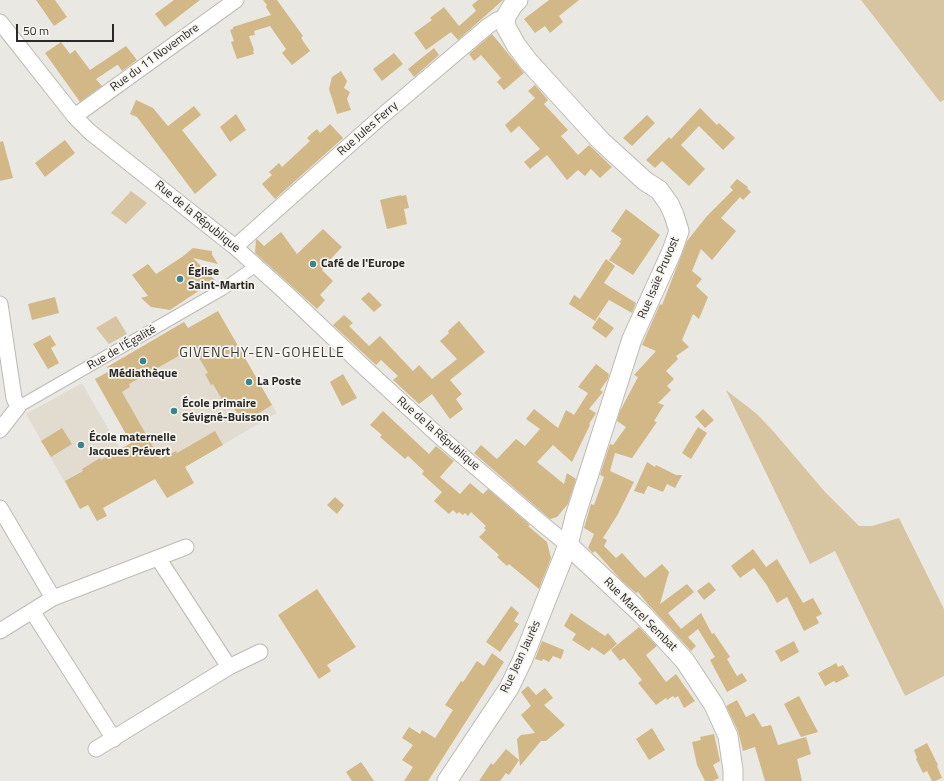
<!DOCTYPE html>
<html>
<head>
<meta charset="utf-8">
<style>
	body { margin:0 }
	#map { position:relative; width:944px; height:781px; overflow:hidden; background:#eae8e3; font-family:"Titillium Web",sans-serif }
	canvas { display:block }
	.scale { position:absolute; left:16px; top:24px; width:98px; height:18px; box-sizing:border-box; border:2px solid #2a2927; border-top:0; padding-left:5px; font-size:12px; line-height:14px; white-space:nowrap; color:#2a2927; -webkit-text-stroke:3px #f7f5f0; paint-order:stroke }
</style>
</head>
<body>
<div id="map">
<canvas width="944" height="781"></canvas>
<div class="scale">50 m</div>
</div>
<script>
const ctx = document.querySelector('canvas').getContext('2d');
ctx.lineJoin = 'round';
function fill(path, color) { ctx.fillStyle = color; ctx.fill(path, 'evenodd'); }
function trace(path, color, width, dash) { ctx.strokeStyle = color; ctx.lineWidth = width; ctx.lineCap = dash ? 'butt' : 'round'; ctx.setLineDash(dash || []); ctx.stroke(path); }
function drawText(font, color, halo, rows, align = 'center') {
  ctx.font = font + ' "Titillium Web",sans-serif'; ctx.lineWidth = 3.5; ctx.setLineDash([]); ctx.textBaseline = 'middle'; ctx.strokeStyle = halo; ctx.fillStyle = color; for (const [text, x, y, turn = 0] of rows) {
    ctx.save(); ctx.translate(x, y); ctx.rotate((+turn || 0) * Math.PI / 180); ctx.textAlign = isNaN(turn) ? turn : align; if (halo) ctx.strokeText(text, 0, 0); ctx.fillText(text, 0, 0); ctx.restore();
  }
}
fill(new Path2D(`
	M184 322 243 422 272 405 277 413 185 467 194 483 167 498 155 479 152 480 95 379 109 371 107 367Z
	M82 383 141 486 105 495 80 509 26 414Z`), '#e2dcd0');
fill(new Path2D(`
	M861 0H944V100L940 102Z
	M131 191 147 203 126 224 111 213Z
	M116 316 127 334 109 344 96 328Z
	M726 390 757 414 773 431 825 492 859 526H872L899 518 944 609V676L905 696 835 551 810 564Z`), '#d7c4a0');
fill(new Path2D(`
	M36 0H55L67 17 54 26Z
	M174 0H200L165 27 155 14Z
	M263 0H277L303 36 301 38 310 51 292 65 282 53 286 49 270 26 254 31 255 35 249 36 254 50 253 51 254 54 237 59 231 42 234 41 230 30 233 29V27L271 15 266 7 267 5Z
	M478 0H503L458 40 451 32 426 50 414 33 432 20 430 18 444 7 459 26 476 11 472 5Z
	M549 0H579L559 16 563 22 550 33 545 26 535 33 524 19Z
	M492 34 524 73 504 90 497 82 501 78 481 55 474 61 469 54Z
	M61 42 70 54 75 50 90 70 126 46 137 60 122 71 118 65H117L96 79 102 86 80 102 45 53Z
	M434 48 439 55 414 77 408 69Z
	M394 53 403 64 382 81 373 69Z
	M341 71 347 81 344 88 350 92 347 99 351 110 337 114 329 89 332 77Z
	M535 85 548 100 544 104 568 130 561 136 578 155 589 145 612 167 600 178 591 169 585 176 578 170 567 180 547 155 530 169 524 162 540 149 519 126 511 133 505 125 535 98 528 91Z
	M136 100 153 108 168 126 194 106 201 115 182 130 217 175 195 194 137 117 130 114Z
	M700 108 717 125 719 123 735 138 723 150 699 126 681 145 705 169 689 186 662 161 655 168 646 160 669 137 671 139Z
	M236 114 246 130 230 142 220 127Z
	M647 115 655 123 632 146 623 138Z
	M330 124 343 138 275 199 262 184 272 175 269 172 279 163 282 167 310 141 307 138 312 133 317 129 320 133Z
	M65 140 75 153 45 177 35 163Z
	M3 141 13 178 0 181V142Z
	M737 179 748 187 747 188 751 192 743 200 740 197 721 218 736 231 712 260 701 249 692 271 702 279 696 286 708 297 699 319 693 314 682 340 689 347 676 356 678 359 666 371 674 379 667 386 671 390 658 403 664 405 654 421 657 422 632 458 615 453 610 471 634 482 618 514 603 538 607 540 604 546 616 558 622 553 645 578 662 564 669 572 660 604 687 584 694 592 668 613 681 629 701 613 712 634 714 633 730 657 727 659 737 676 742 673 747 681 727 692 710 660 715 657 698 629 688 637 696 646 691 651 646 602 638 592 636 593 622 581 595 551 593 553 588 548 594 534 584 528 591 504 594 505 604 477 600 475 610 444 613 445 626 427 617 421 620 411 638 377 634 375 656 351 642 345 660 304 662 305 687 241 707 216 733 190 730 187Z
	M401 195V196L406 195 409 208 404 209 407 224 387 229 380 200Z
	M626 209 660 235 633 275 609 260 621 243 619 242 622 239 611 231Z
	M323 229 342 247 326 264 327 265 322 270 333 281 320 295 325 300 317 309 255 253 256 240 257 239 264 246 281 232 297 254Z
	M193 248 212 251V255L218 264 193 258 215 280 170 310 151 307 141 298 148 296 132 275 148 264 156 274 182 257Z
	M606 259 615 266 604 283 636 303 632 313 609 300 595 321 569 304 574 295 580 299Z
	M369 292 382 305 374 312 361 299Z
	M55 297 59 313 32 320 28 304Z
	M218 311 272 405 243 423 232 405 227 408 213 384 211 385 205 374 208 373 194 349 183 355 182 354 129 384 130 387 122 392 160 459 176 451 177 453 215 431 223 445 185 467 194 483 167 498 155 479 103 508 107 516 97 521 88 505 80 509 65 481 83 471 82 469 100 458 101 460 131 443 95 379 110 371 107 367 184 322 188 328Z
	M344 315 353 323 349 326 369 346 380 336 413 371 419 365 432 379 457 359 440 341 449 333 448 331 459 321 485 352 450 380 462 394 456 399 463 409 450 419 432 394 419 404 393 380 398 376 381 360 376 365 333 325Z
	M599 317 614 328 606 338 592 328Z
	M50 335 56 345 51 348 59 363 48 369 33 344Z
	M596 364 609 374 608 379 600 390 603 392 589 409 596 413 589 424 590 425 572 462 553 445 537 462 564 484 567 473 576 479 568 504 557 517 550 519 474 453 481 445 497 459 516 439 525 446 540 429 526 419 534 409 558 428 566 410 574 415 588 393 578 387Z
	M343 374 357 398 342 406 330 382Z
	M703 409 714 420 705 428 695 417Z
	M383 411 429 454 436 446 454 461 440 477 460 494 470 483 483 494 488 489 530 525 528 526 547 542 551 558 539 589 509 564 507 566 497 557 499 555 479 537 486 530 484 528 486 526 471 512 468 516 465 513 463 515 459 512 457 514 453 510 449 514 434 501 442 492 422 474 424 471 408 456 405 459 380 437 382 435 370 425Z
	M698 427 707 433 691 459 682 453Z
	M62 428 72 444 51 457 41 441Z
	M647 462 655 467 656 465 676 475H682L675 488 667 484 663 492 648 486 644 494 634 491Z
	M335 497 344 505 337 514 327 505Z
	M753 549 766 567 777 559 803 603 813 598 822 614 816 617 819 623 804 631 787 597 777 603 766 584 754 568 740 578 731 566Z
	M709 582 716 590 704 600 697 591Z
	M317 589 356 647 327 665 331 671 319 679 278 615Z
	M511 606 519 613 514 621 519 624 500 652 486 642Z
	M571 613 605 636 608 633 617 644 604 655 592 647 589 651 572 640 576 634 564 626Z
	M639 627 657 646 646 655 666 682 676 674 695 701 684 708 678 696 675 698 673 696 667 700 666 698 656 705 638 683 642 680 624 658 620 661 611 650Z
	M542 641 564 650 561 659 553 656 549 662 543 659 542 661 535 659Z
	M794 641 799 652 781 662 775 651Z
	M492 653 504 662 428 781H404L413 767 402 760 413 745 402 738 409 727 420 734 422 730 435 738 453 710 445 705 461 681 463 682 477 661 484 666Z
	M836 663 838 667 843 665 849 676 836 683 834 681 825 686 818 673Z
	M528 686 536 695 545 688 553 698 544 705 565 725 546 741H541L520 766 517 739 521 735 535 733 521 715 531 706 521 692Z
	M799 696 818 732 801 737 784 704Z
	M737 700 746 717 754 713 762 727 771 725 778 745 806 737 811 754 797 759 802 781H765L755 747 743 751 738 731 726 706Z
	M652 728 665 750 649 760 636 739Z
	M714 734 720 761 713 765 719 778 713 781H705L697 765 692 742 701 740 700 737Z
	M927 743 938 765 937 766 942 778 935 781H932L927 771 923 773 916 759 917 758 914 750Z
	M506 749 519 760 509 775 506 773 500 781H479L491 763 493 765Z
	M361 762 366 769 374 781H352L346 772Z`), '#d2b886');
const pedestrian = new Path2D(`
	M18 407 223 289 257 265`);
const minor = new Path2D(`
	M0 22 75 117 90 132 235 247 286 293 366 369 439 436 540 522 568 545
	M75 117 79 113 236 0
	M235 247 382 116 488 26 497 20 505 18
	M0 304 14 398 18 407 0 430
	M0 508 53 598 186 547
	M158 558 229 667
	M32 611 114 739
	M0 631 53 598
	M96 749 229 667 260 652`);
const tertiary = new Path2D(`
	M568 545 643 615 685 661 714 705 728 736 733 770V781
	M447 781 509 688 522 661 568 545 575 517 632 339 672 251 679 231 674 215 669 204 659 190 645 181 601 141 528 61 516 45 506 27 505 18 513 5 518 0`);
trace(pedestrian, '#bcbab5', 13);
trace(minor, '#bcbab5', 17);
trace(tertiary, '#bcbab5', 21);
trace(pedestrian, '#fff', 11);
trace(minor, '#fff', 15);
trace(tertiary, '#fff', 19);
for (const [x, y, r, color] of [
	[313,264,4,"#3c848c"],
	[180,279,4,"#3c848c"],
	[143,361,4,"#3c848c"],
	[249,382,4,"#3c848c"],
	[174,411,4,"#3c848c"],
	[81,445,4,"#3c848c"]
]) { const dot = new Path2D(); dot.arc(x, y, r, 0, 2 * Math.PI); ctx.fillStyle = color; ctx.fill(dot); trace(dot, '#f7f5f0', 1.5); }
drawText('12px', '#2a2927', '#f7f5f0', [
	["Rue du 11 Novembre",155,58,-36],
	["Rue Jules Ferry",368,129,-41],
	["Rue de la République",197,217,39],
	["Rue Isaïe Pruvost",659,278,-67],
	["Rue de l'Égalité",122,348,-30],
	["Rue de la République",438,434,41],
	["Rue Marcel Sembat",640,615,45],
	["Rue Jean Jaurès",521,657,-65]
]);
drawText('bold 12px', '#2a2927', '#f7f5f0', [
	["Café de l'Europe",321,264],
	["Église",188,272],
	["Saint-Martin",188,286],
	["Médiathèque",143,374,"center"],
	["La Poste",257,382],
	["École primaire",182,404],
	["Sévigné-Buisson",182,418],
	["École maternelle",89,438],
	["Jacques Prévert",89,452]
], 'left');
ctx.letterSpacing = '1px';
drawText('14px', '#3c3a36', '#f7f5f0', [
	["GIVENCHY-EN-GOHELLE",262,354]
]);
ctx.letterSpacing = '0px';
</script>
</body>
</html>
